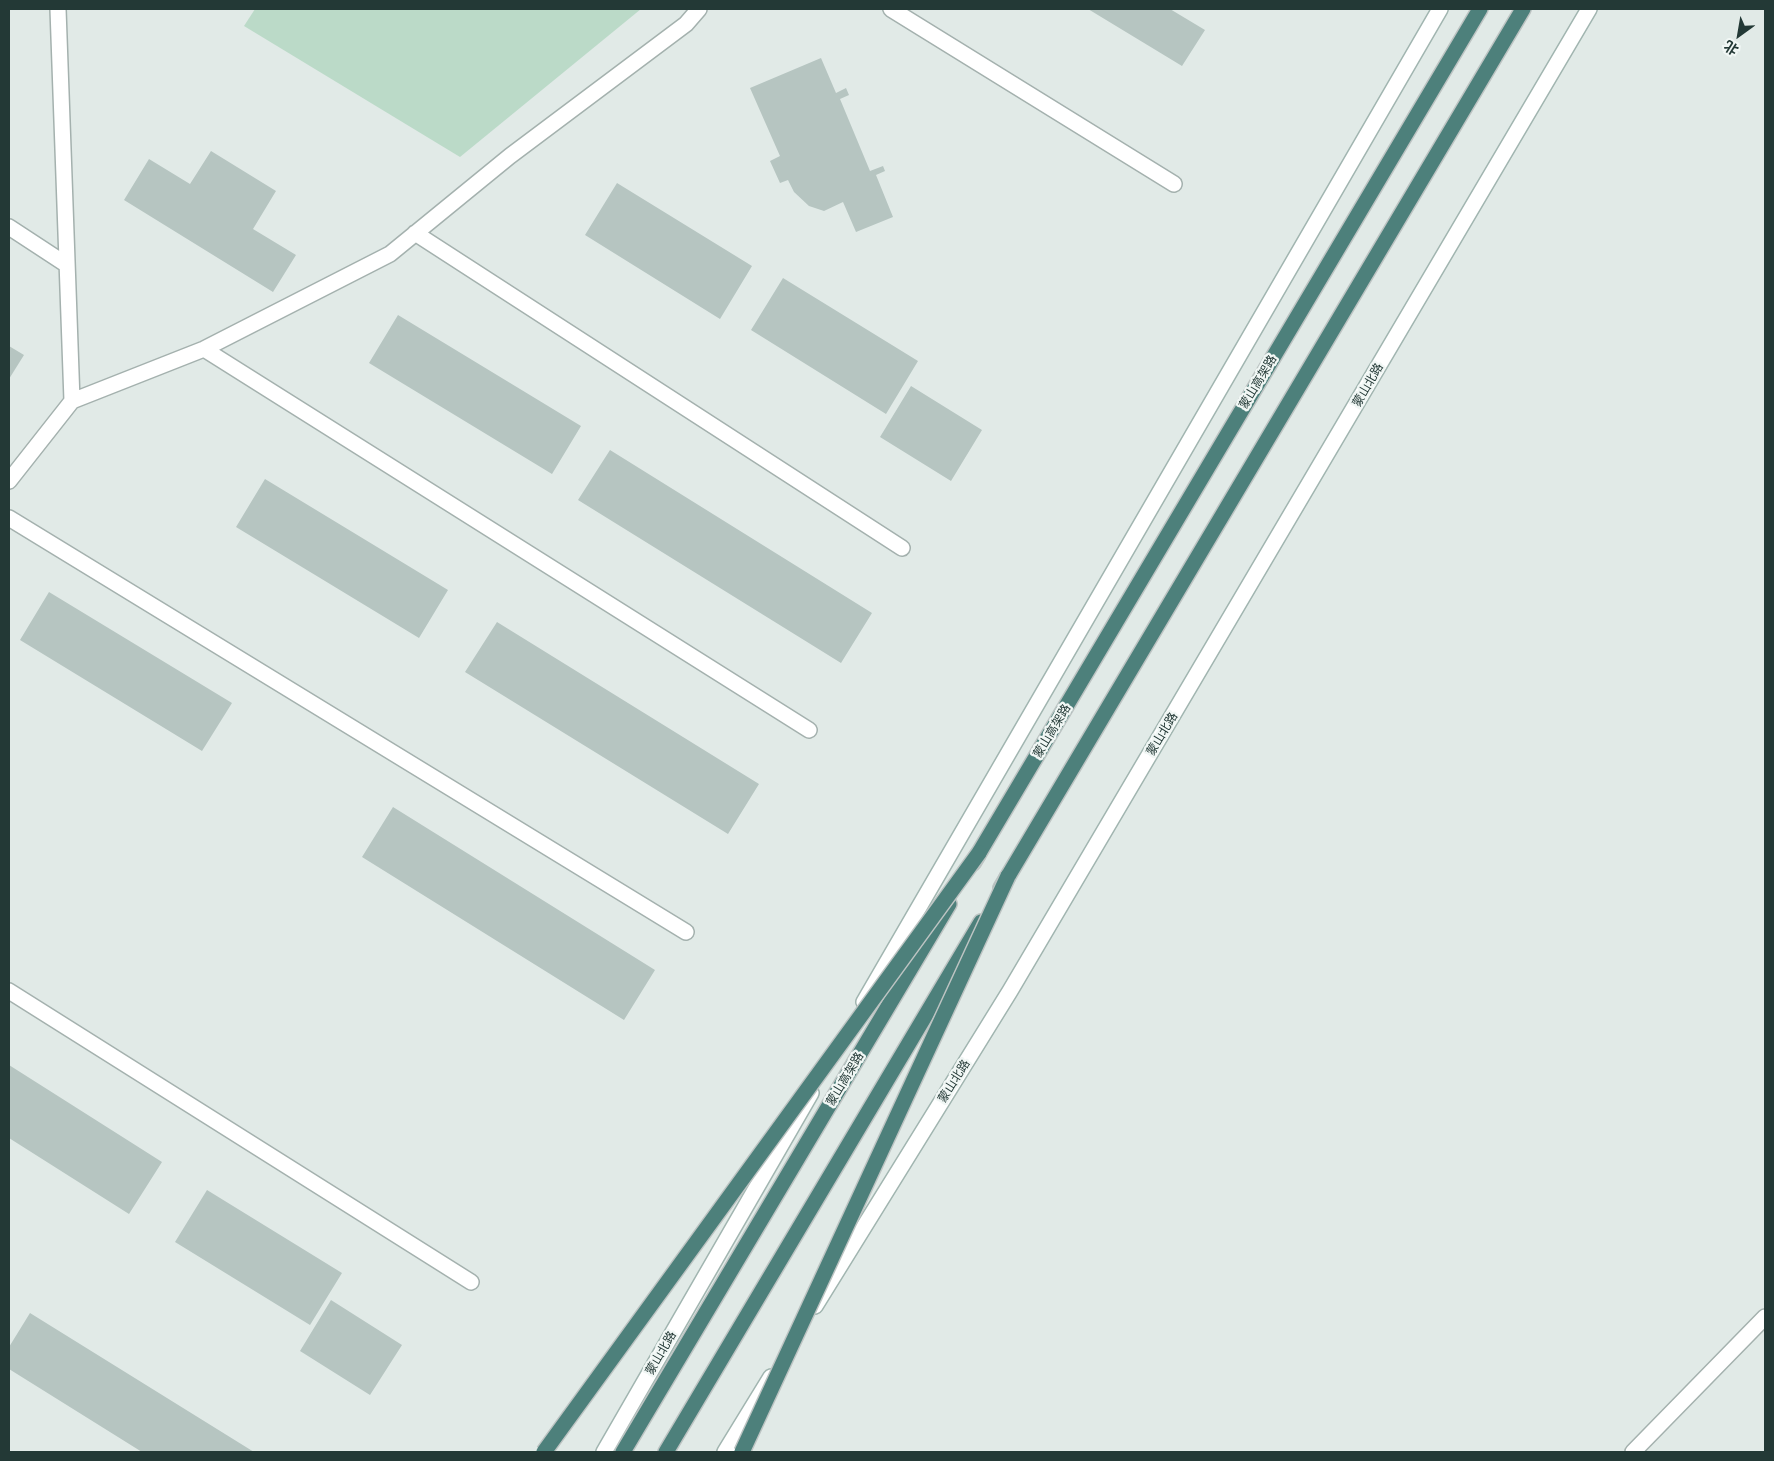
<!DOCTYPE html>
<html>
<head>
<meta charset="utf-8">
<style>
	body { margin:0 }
	#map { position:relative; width:1774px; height:1461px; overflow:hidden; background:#e1eae7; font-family:Lato,"Noto Sans SC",sans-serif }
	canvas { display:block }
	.frame { position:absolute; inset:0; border:10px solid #233936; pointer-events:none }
	.north { position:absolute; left:1714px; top:10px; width:50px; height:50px; -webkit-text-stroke:4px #f1f7f5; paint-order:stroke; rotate:212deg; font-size:14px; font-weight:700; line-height:20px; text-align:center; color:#233936 }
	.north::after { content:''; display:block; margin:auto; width:18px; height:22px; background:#233936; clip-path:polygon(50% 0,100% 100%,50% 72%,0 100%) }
</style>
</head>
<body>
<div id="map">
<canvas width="1774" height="1461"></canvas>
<div class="frame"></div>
<div class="north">北</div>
</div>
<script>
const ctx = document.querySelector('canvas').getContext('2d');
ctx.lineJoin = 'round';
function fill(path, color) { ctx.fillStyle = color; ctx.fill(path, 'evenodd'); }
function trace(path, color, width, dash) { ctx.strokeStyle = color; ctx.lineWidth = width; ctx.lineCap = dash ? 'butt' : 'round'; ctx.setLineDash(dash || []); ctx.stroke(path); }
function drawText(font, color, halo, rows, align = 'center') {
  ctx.font = font + ' Lato,"Noto Sans SC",sans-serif'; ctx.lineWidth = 4.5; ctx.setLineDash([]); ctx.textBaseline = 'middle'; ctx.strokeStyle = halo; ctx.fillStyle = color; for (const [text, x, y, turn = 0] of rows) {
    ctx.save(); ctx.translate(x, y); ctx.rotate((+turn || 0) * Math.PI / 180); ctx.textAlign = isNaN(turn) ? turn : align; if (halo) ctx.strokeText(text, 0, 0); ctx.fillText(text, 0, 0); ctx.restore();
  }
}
fill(new Path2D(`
	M255 9H641L460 157 244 26Z`), '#bbdac8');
fill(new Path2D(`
	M1088 9H1170L1205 30 1182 66Z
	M821 58 836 93 846 88 849 95 840 99 870 171 883 166 885 171 876 175 893 217 856 232 843 202 824 211 809 206 794 192 788 180 780 183 770 161 780 156 750 88Z
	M211 151 276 191 253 229 296 255 273 292 124 200 149 159 190 184Z
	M617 183 752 266 720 319 585 235Z
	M783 278 918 361 886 414 751 330Z
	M398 315 581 426 552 474 369 363Z
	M9 346 24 355 9 379Z
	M911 386 982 430 951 481 880 437Z
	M610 450 872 613 841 663 578 500Z
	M265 479 448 590 419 638 236 527Z
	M49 592 232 703 202 751 20 640Z
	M497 622 759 784 728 834 465 672Z
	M393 807 655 970 624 1020 362 857Z
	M9 1065 162 1162 129 1214 9 1138Z
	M207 1190 342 1273 310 1325 175 1242Z
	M331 1300 402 1345 370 1395 300 1351Z
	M30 1313 254 1452H142L9 1369V1347Z`), '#b6c5c1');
const minor = new Path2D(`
	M58 9 72 401
	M891 9 1174 184
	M9 227 67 265
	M415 233 902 548
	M204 349 809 730
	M9 481 72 401 204 349 390 254 510 156 686 24 699 9
	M9 518 686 932
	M9 991 471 1282
	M1633 1452 1765 1317`);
const secondary = new Path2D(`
	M864 1002 1440 9
	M815 1306 1010 991 1589 9
	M604 1452 811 1093
	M725 1452 771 1377`);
const trunk = new Path2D(`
	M973 863 1480 9
	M1001 888 1523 9
	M623 1452 949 904
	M666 1452 981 922`);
trace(minor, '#a4b1ae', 18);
trace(secondary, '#a1b5b0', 18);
trace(trunk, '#bdc4c3', 18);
trace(minor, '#fff', 15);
trace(secondary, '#fff', 15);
trace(trunk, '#4d807b', 15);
const trunkBridge = new Path2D(`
	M544 1452 979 853
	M742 1452 1008 876`);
trace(trunkBridge, '#bdc4c3', 18, []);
trace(trunkBridge, '#4d807b', 15);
drawText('12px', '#233936', '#f1f7f5', [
	["蒙山高架路",1258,382,-59],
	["蒙山北路",1368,385,-60],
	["蒙山高架路",1052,731,-59],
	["蒙山北路",1162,734,-59],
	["蒙山高架路",845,1079,-59],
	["蒙山北路",954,1081,-58],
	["蒙山北路",661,1353,-60]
]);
</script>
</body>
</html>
